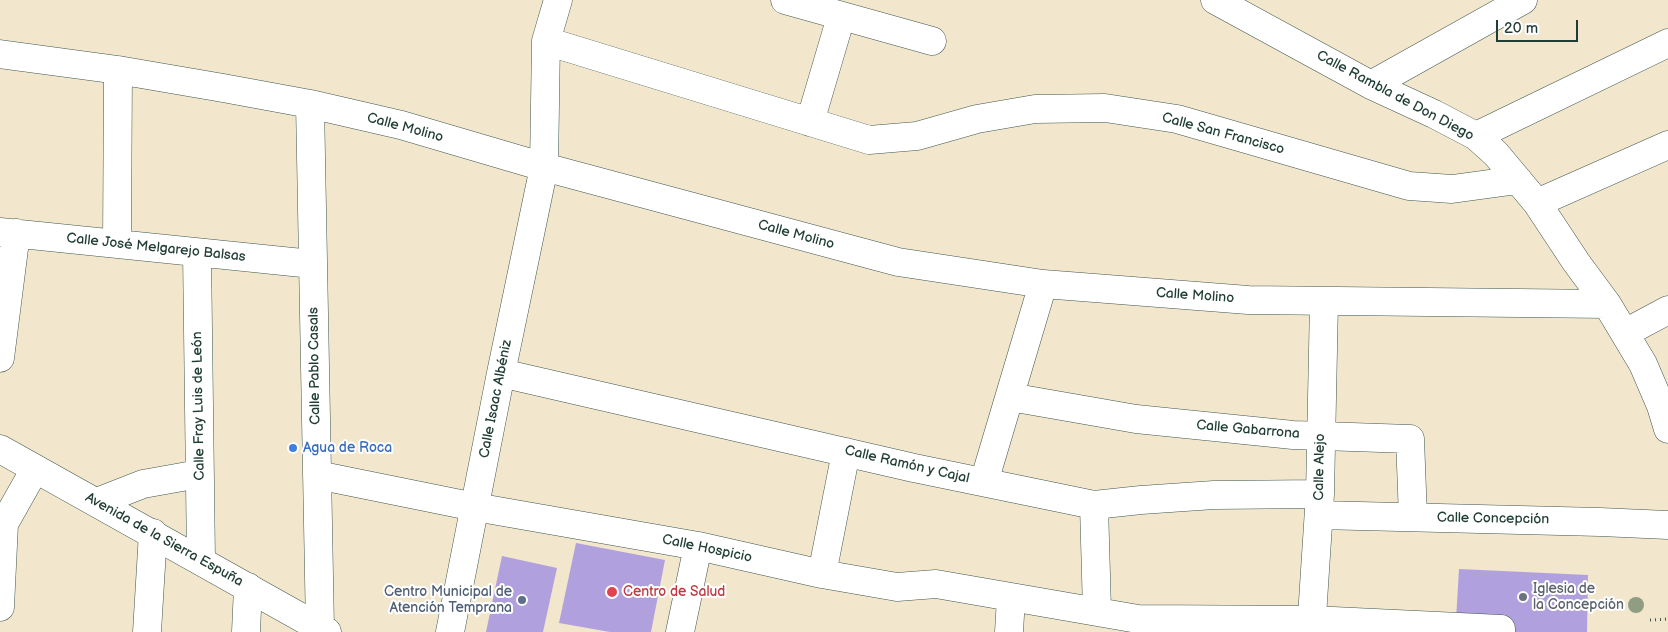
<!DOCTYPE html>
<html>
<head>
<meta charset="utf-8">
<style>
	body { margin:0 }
	#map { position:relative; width:1668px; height:632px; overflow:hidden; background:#f2e6cc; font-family:"Balsamiq Sans",sans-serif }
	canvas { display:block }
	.scale { position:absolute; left:1496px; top:20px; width:82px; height:22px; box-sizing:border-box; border:2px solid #1f3d34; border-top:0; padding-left:6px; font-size:15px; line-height:18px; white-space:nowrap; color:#1f3d34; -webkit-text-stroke:4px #fff; paint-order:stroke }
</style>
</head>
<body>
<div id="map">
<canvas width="1668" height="632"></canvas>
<div class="scale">20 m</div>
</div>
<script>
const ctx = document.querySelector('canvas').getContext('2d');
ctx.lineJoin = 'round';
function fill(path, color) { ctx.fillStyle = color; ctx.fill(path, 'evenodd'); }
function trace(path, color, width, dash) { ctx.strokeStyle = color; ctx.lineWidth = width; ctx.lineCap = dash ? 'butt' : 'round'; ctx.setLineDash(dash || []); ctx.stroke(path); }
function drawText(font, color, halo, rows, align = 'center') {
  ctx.font = font + ' "Balsamiq Sans",sans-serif'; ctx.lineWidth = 4; ctx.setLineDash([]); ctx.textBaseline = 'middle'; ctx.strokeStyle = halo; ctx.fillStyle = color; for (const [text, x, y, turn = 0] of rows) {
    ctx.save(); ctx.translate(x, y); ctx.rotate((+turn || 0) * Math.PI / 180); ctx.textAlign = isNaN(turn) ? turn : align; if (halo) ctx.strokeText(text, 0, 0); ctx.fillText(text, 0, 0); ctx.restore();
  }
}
fill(new Path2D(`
	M576 543 665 560 651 632H610L559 623Z
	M502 556 557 568 543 632H486Z
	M1459 569 1588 575 1587 632H1506L1456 620Z`), '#b0a1de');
const minor = new Path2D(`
	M785 0 932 41
	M1215 0 1371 85 1434 114 1476 136 1496 154 1537 203 1576 262 1607 304 1643 364 1661 406 1668 429
	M546 41 869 140 917 136 977 119 1035 109 1105 108 1177 119 1409 186 1452 189 1518 180
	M0 54 118 70 223 88 310 104 401 125 544 167 898 262 1043 284 1248 300 1607 304
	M1371 85 1523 0
	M310 104 320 628
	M810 122 841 17
	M1476 136 1668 43
	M1537 203 1668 145
	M0 232 312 264
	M117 244 118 70
	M197 253 201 560
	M1625 333 1668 310
	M0 358 16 233
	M501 373 914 468 1094 505 1141 500 1214 495 1320 494
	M1010 397 1136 419 1293 435 1410 439 1413 517
	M317 475 475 507 698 546 822 574 897 587 936 584 1138 619 1312 620 1501 629V632
	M984 482 1043 284
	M97 502 143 484 199 474
	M1094 505 1097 611
	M1319 515 1600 522 1668 525
	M0 528 4 524 35 469
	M822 574 846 452
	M0 607 4 524
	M147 632 153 533
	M246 632 248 587
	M450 632 501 373 544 167 546 41 558 0
	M680 632 698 546
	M1009 632 1011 598
	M1311 632 1320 494 1324 302`);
const major = new Path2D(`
	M0 449 327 632`);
trace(minor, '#3f564b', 29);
trace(major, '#3f564b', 29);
trace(new Path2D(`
	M1650 620 1668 619`), '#3f564b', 3, [1, 4]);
trace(minor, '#fff', 28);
trace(major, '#fff', 28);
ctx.fillStyle = '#909d82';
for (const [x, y] of [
	[1636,605]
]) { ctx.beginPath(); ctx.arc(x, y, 8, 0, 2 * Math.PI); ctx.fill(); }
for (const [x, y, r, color] of [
	[293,448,5,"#3f7fe0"],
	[612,592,6,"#e0444e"],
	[1523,597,5,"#6b7280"],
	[522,600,5,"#5c6f8a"]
]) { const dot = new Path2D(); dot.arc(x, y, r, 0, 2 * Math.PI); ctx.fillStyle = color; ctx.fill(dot); trace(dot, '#fff', 2); }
drawText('14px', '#1f3d34', '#fff', [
	["Calle Rambla de Don Diego",1395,96,28],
	["Calle Molino",405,128,15],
	["Calle San Francisco",1223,134,15],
	["Calle Molino",796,235,15],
	["Calle José Melgarejo Balsas",156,248,6],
	["Calle Molino",1195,296,4],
	["Calle Pablo Casals",315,366,-91],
	["Calle Isaac Albéniz",496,399,-79],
	["Calle Fray Luis de León",199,406,-91],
	["Calle Gabarrona",1248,430,5],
	["Calle Ramón y Cajal",907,465,13],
	["Calle Alejo",1320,467,-89],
	["Calle Concepción",1493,519,1],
	["Avenida de la Sierra Espuña",164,540,29],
	["Calle Hospicio",707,549,12]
]);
drawText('14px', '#366cbe', '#fff', [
	["Agua de Roca",303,448]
], 'left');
drawText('14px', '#5b616d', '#fff', [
	["Iglesia de",1533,589],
	["la Concepción",1533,605]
], 'left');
drawText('14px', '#4e5e75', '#fff', [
	["Centro Municipal de",512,592],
	["Atención Temprana",512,608]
], 'right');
drawText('14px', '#be3a42', '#fff', [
	["Centro de Salud",623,592]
], 'left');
</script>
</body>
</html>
